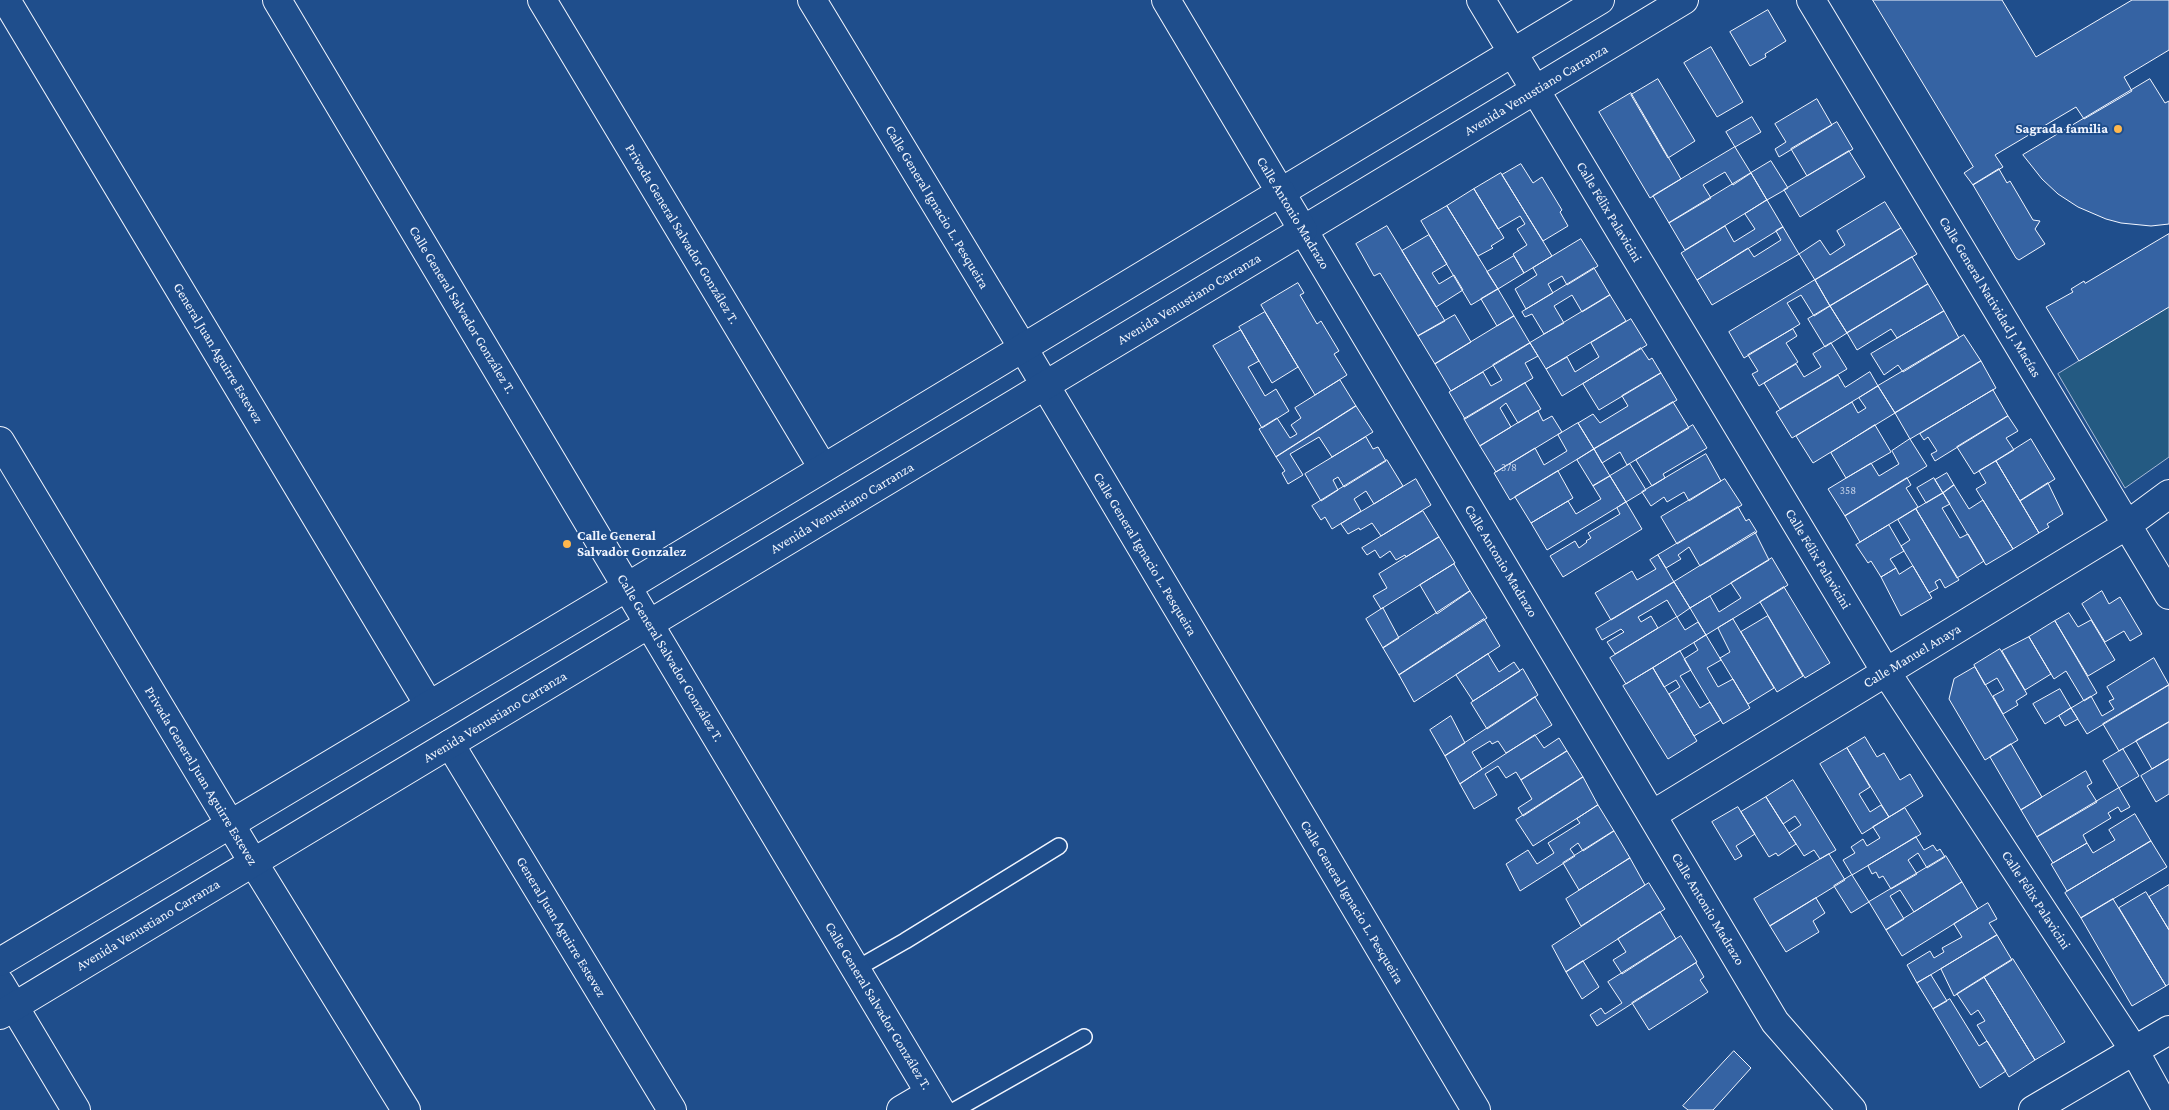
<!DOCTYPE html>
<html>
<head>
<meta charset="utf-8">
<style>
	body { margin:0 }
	canvas { display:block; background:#1f4e8c }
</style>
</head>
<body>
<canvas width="2169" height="1110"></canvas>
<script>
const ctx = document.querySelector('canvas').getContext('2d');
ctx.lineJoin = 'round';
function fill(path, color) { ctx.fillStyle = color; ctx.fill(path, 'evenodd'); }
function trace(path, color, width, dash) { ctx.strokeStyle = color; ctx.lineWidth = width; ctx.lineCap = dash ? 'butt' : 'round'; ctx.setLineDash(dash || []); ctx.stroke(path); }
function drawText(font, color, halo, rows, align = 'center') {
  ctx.font = font + ' "Crimson Pro",serif'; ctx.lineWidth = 4; ctx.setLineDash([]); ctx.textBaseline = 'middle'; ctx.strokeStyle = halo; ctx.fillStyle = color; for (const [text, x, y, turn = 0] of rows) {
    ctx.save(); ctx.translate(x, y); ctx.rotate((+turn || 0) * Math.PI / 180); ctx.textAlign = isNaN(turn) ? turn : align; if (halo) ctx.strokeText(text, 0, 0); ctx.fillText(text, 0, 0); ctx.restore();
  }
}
const green = new Path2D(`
	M2169 306V457L2125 488 2058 374Z`);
fill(green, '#245a82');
trace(green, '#a8bbd7', 1);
const building = new Path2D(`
	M1873 0H2002L2036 57 2132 0H2169V50L2124 77 2132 91 2084 119 2076 107 1995 155 2003 167 1973 185 1964 173 1973 167Z
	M1768 10 1786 41 1765 54 1766 57 1750 66 1730 32Z
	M1711 47 1743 102 1717 117 1684 63Z
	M1658 79 1695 141 1668 158 1631 95Z
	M2150 79 2165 103 2169 101V224L2151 226 2121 223 2106 219 2078 207 2058 194 2042 179 2023 155Z
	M1631 93 1681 179 1650 198 1599 112Z
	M1817 99 1832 125 1779 157 1775 149 1786 142 1775 124Z
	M1752 117 1761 132 1735 147 1726 132Z
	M1837 122 1853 149 1807 176 1791 149Z
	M1735 147 1751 173 1733 185 1725 172 1703 185 1711 198 1669 223 1653 196Z
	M1849 151 1865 177 1800 217 1784 190Z
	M1771 161 1788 188 1767 200 1751 173Z
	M1521 164 1533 183 1542 177 1562 210 1560 212 1568 226 1543 241 1502 175Z
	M1999 169 2007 183 2010 181 2033 220 2040 221 2035 229 2045 244 2019 260 2016 258 1973 185Z
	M1501 173 1552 256 1524 273 1513 254 1527 245 1517 229 1525 224 1520 216 1498 229 1474 189Z
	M1751 173 1767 200 1685 250 1669 223Z
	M1474 189 1504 238 1491 246 1493 248 1478 256 1447 206Z
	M1767 200 1783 227 1697 280 1681 253 1725 226 1734 242 1755 229 1745 214Z
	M1885 202 1901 228 1815 280 1799 254 1820 240 1830 255 1845 245 1837 231Z
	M1447 206 1498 289 1471 305 1421 221Z
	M1387 226 1445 321 1418 336 1380 273 1374 276 1356 244Z
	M1783 227 1799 254 1712 305 1697 280 1748 248 1754 257 1781 240 1776 231Z
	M1901 228 1917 254 1830 306 1815 280Z
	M2169 234V307L2079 361 2046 307 2073 292 2071 289 2084 281 2085 283Z
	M1429 235 1447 264 1432 273 1439 284 1454 275 1463 290 1436 307 1402 251Z
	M1581 239 1598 266 1567 285 1562 276 1548 284 1553 293 1526 309 1515 289 1537 275 1533 268Z
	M1514 256 1524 273 1498 289 1487 272Z
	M1912 257 1928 284 1847 333 1830 306Z
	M1594 268 1610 295 1582 312 1572 295 1554 306 1564 323 1544 334 1532 314 1525 317 1522 312Z
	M1815 280 1830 306 1814 316 1801 295 1787 303 1800 324 1744 358 1729 332Z
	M1298 283 1304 293 1300 295 1317 324 1321 321 1339 351 1334 354 1347 375 1315 395 1261 305Z
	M1928 284 1944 311 1897 338 1891 329 1857 350 1847 333Z
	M1498 289 1514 316 1497 326 1481 299Z
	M1610 295 1626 321 1546 369 1530 343Z
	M1830 306 1847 333 1825 347 1808 319Z
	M1944 311 1959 338 1903 372 1898 365 1884 375 1871 354Z
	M1265 312 1298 367 1272 383 1239 327Z
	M1455 315 1471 342 1435 364 1418 336Z
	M1514 316 1530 343 1451 391 1435 364Z
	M1631 319 1647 345 1562 396 1546 369 1567 357 1575 372 1599 357 1591 343Z
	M1793 329 1797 336 1786 343 1798 362 1759 386 1752 374 1758 371 1748 355Z
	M1241 330 1259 361 1248 367 1265 396 1276 389 1289 411 1262 428 1213 346Z
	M1964 335 1981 361 1895 413 1878 386Z
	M1530 343 1538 356 1525 363 1533 378 1465 419 1449 392 1483 372 1491 386 1502 380 1493 365Z
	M1831 343 1847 369 1780 409 1764 383 1796 364 1804 377 1821 367 1813 354Z
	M1641 348 1649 360 1652 358 1661 373 1599 410 1583 384Z
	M1981 361 1996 388 1910 439 1895 413Z
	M1870 372 1878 386 1792 438 1776 412 1838 375 1845 387Z
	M1661 373 1677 400 1594 449 1578 423 1593 414 1600 423 1628 406 1622 396Z
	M1340 380 1356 406 1276 457 1259 429 1277 418 1290 438 1297 434 1291 425 1301 418 1295 408Z
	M1525 383 1541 409 1518 423 1506 403 1500 408 1511 427 1480 446 1464 419Z
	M1878 386 1895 413 1813 463 1796 436 1852 402 1858 413 1866 408 1859 398Z
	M1993 390 2008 416 1935 461 1931 454 1937 451 1928 437 1924 440 1920 434Z
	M1673 402 1689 428 1627 465 1620 452 1602 463 1594 449Z
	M1356 406 1373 432 1332 457 1319 437 1290 454 1303 475 1288 484 1282 473 1285 471 1276 457Z
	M1538 411 1543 421 1552 416 1562 432 1496 472 1480 446Z
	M2008 416 2018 431 2006 438 2014 450 1974 474 1957 447Z
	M1578 423 1594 449 1510 500 1494 473 1535 448 1544 465 1567 451 1558 435Z
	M1693 425 1707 448 1663 474 1665 478 1652 486 1636 460Z
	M1875 425 1891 452 1846 478 1831 453Z
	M1366 437 1373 449 1378 447 1386 461 1344 487 1338 477 1333 480 1338 490 1321 501 1305 474Z
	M1910 439 1927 466 1845 516 1828 489 1871 463 1879 476 1899 464 1892 451Z
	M2031 439 2055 479 2020 501 1996 461Z
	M1594 449 1610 476 1593 486 1577 460Z
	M1706 454 1721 481 1689 501 1684 492 1667 502 1664 497 1651 506 1642 492Z
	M1387 460 1403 486 1374 504 1366 491 1354 499 1361 511 1332 529 1325 517 1321 520 1312 506Z
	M1996 461 2039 533 2013 549 1976 489 1986 483 1979 471Z
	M1630 464 1646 490 1626 502 1610 476Z
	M1558 471 1573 498 1531 523 1515 497Z
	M1947 473 1954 485 1943 493 1935 480Z
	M1610 476 1626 502 1547 550 1531 523 1568 501 1576 514 1601 499 1593 486Z
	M1907 478 1911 485 1906 488 1918 507 1860 542 1845 516Z
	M1934 478 1943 493 1926 503 1917 488Z
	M1416 479 1431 505 1381 536 1372 523 1360 530 1359 528 1348 534 1341 524Z
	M1725 479 1742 505 1677 544 1661 517Z
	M2048 483 2063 514 2047 524 2049 527 2039 533 2020 501Z
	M1954 485 1969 509 1983 500 2013 549 1986 565 1943 493Z
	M1943 493 1950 504 1942 508 1960 538 1968 534 1984 561 1957 578 1916 509Z
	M1626 502 1642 529 1563 577 1550 556 1575 541 1579 548 1587 542 1586 541 1591 538 1588 533 1620 514 1617 508Z
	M1738 507 1746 521 1749 519 1757 532 1700 566 1689 547 1678 555 1681 559 1666 568 1658 555Z
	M1916 509 1959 580 1945 588 1940 579 1935 582 1938 588 1929 593 1901 546 1910 540 1898 520Z
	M1423 511 1439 537 1406 557 1405 555 1396 560 1390 551 1380 558 1375 550 1367 555 1362 548Z
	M1889 525 1904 551 1890 559 1896 568 1881 577 1871 561 1868 563 1856 545Z
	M1755 532 1769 560 1690 608 1674 582Z
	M1439 537 1455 563 1381 609 1373 596 1387 588 1379 574Z
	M1658 555 1674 582 1611 620 1595 593 1632 571 1637 580 1656 569 1650 560Z
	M1772 558 1788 585 1706 635 1690 608 1710 596 1719 612 1741 598 1731 583Z
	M1454 564 1470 591 1437 614 1420 585Z
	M1913 566 1932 598 1901 616 1881 577 1896 568 1899 574Z
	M1674 582 1690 608 1677 617 1667 600 1638 617 1641 622 1651 616 1658 628 1615 654 1607 642 1624 632 1621 629 1602 640 1596 629Z
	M1784 587 1830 663 1805 678 1760 602Z
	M1470 591 1487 618 1399 675 1383 648Z
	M2102 591 2109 604 2120 597 2142 634 2130 641 2124 631 2105 642 2082 604Z
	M1383 608 1399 638 1383 648 1366 619Z
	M2069 613 2078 627 2091 620 2115 660 2088 676 2055 621Z
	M1768 616 1803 676 1777 692 1741 632Z
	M1677 617 1685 630 1698 622 1706 635 1626 684 1610 658Z
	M1484 619 1500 646 1414 702 1399 675Z
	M1733 619 1774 688 1748 704 1720 658 1730 652 1718 628Z
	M2055 621 2097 693 2084 701 2066 671 2054 679 2029 637Z
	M1706 635 1721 660 1707 668 1718 687 1733 679 1750 708 1723 724 1684 659 1698 650 1694 643Z
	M2029 637 2051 674 2025 690 2002 651Z
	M2000 649 2027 694 2016 701 2018 705 2003 714 1993 696 2004 690 1997 678 1985 685 1974 665Z
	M1680 651 1691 670 1680 676 1700 708 1710 702 1721 720 1694 736 1669 694 1680 687 1676 680 1664 687 1653 668Z
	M1488 654 1499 672 1514 662 1520 671 1473 701 1456 675Z
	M2154 658 2169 685 2087 734 2071 708 2091 696 2102 716 2114 709 2109 701 2114 699 2107 687Z
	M1975 667 2018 740 1985 760 1949 699 1954 679Z
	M1653 668 1697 741 1668 759 1623 686Z
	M1523 669 1538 695 1487 729 1471 703Z
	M2169 685V722L2119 751 2103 724Z
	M2060 689 2071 708 2045 724 2033 704Z
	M1535 697 1552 725 1506 753 1498 741 1492 744 1490 741 1472 752 1482 769 1460 784 1445 756Z
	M2071 708 2078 719 2065 726 2059 716Z
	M1451 716 1465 743 1445 756 1430 730Z
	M2169 722V759L2152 769 2136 741Z
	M1535 735 1544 748 1559 738 1567 751 1521 780 1516 772 1506 778 1498 766 1485 774 1497 795 1474 809 1460 784Z
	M1865 737 1877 757 1884 753 1900 780 1910 774 1923 796 1889 817 1847 748Z
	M2011 744 2042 797 2021 810 1990 757Z
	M1847 748 1870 787 1859 794 1870 812 1881 805 1889 817 1862 834 1820 764Z
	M2123 749 2139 776 2119 788 2103 761Z
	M1567 751 1583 777 1523 816 1518 808 1532 799 1521 780Z
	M2169 759V794L2156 802 2141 776Z
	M2086 771 2092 783 2087 786 2097 802 2037 837 2021 810Z
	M1583 777 1598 805 1533 846 1516 820Z
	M1793 780 1836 850 1820 859 1814 850 1804 856 1789 833 1801 825 1795 816 1783 824 1766 797Z
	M2119 788 2130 807 2121 812 2118 807 2108 813 2111 818 2083 835 2087 843 2053 863 2037 837Z
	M1766 797 1796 844 1778 856 1776 853 1769 857 1741 812Z
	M1598 805 1614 831 1583 851 1578 843 1570 849 1575 856 1520 891 1506 864 1528 850 1537 864 1554 853 1548 843 1580 823 1577 819Z
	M1738 807 1755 834 1736 846 1742 856 1735 860 1712 822Z
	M1905 808 1921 834 1852 875 1843 860 1855 853 1851 847 1863 839 1867 846 1880 838 1873 827Z
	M2135 814 2151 841 2067 891 2051 864 2087 843 2093 853 2115 840 2109 830Z
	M1614 831 1630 858 1579 890 1563 863Z
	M1916 837 1924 850 1933 845 1937 851 1940 849 1945 857 1927 868 1918 853 1908 860 1917 874 1891 889 1883 876 1879 878 1876 872 1872 874 1868 866Z
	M2151 841 2167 867 2081 918 2065 893Z
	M1829 854 1845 880 1770 926 1754 899Z
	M1946 856 1962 882 1914 912 1900 890 1890 896 1904 919 1886 930 1869 902Z
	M1630 858 1645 885 1581 926 1566 899Z
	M1852 875 1869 902 1851 913 1834 886Z
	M1962 882 1978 909 1902 956 1886 930Z
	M1649 883 1665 909 1566 972 1552 946Z
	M2169 885V930L2149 897Z
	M2146 892 2169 930V984L2166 986 2119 908Z
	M1816 898 1825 913 1813 921 1819 932 1786 952 1770 926Z
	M2113 899 2166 986 2132 1006 2081 918Z
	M1988 903 1997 919 1989 923 1997 935 1917 983 1907 965 1930 951 1934 958 1944 952 1942 948 1962 937 1954 924Z
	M1660 912 1676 939 1622 974 1613 960 1626 952 1618 939Z
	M1997 935 2012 960 1954 996 1941 969Z
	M1681 936 1697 962 1597 1026 1590 1015 1601 1008 1605 1014 1622 1003 1608 982Z
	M2013 959 2065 1042 2035 1060 1984 977Z
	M1583 961 1599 987 1582 999 1566 972Z
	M1696 963 1704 977 1700 980 1708 992 1649 1030 1632 1003Z
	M1931 975 1947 1001 1933 1009 1917 983Z
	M1984 977 2035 1060 2009 1077 1977 1025 1985 1021 1978 1010 1971 1015 1957 994Z
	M1950 999 1979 1046 1987 1041 2006 1071 1980 1088 1933 1009Z
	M1734 1051 1751 1068 1713 1110H1688L1683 1106Z`);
fill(building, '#3563a3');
trace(building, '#f2f6ff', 1);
const lane = new Path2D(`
	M856 969 905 941 1059 846
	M955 1110 1084 1037`);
const street = new Path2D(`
	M6 0 429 705
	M542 0 823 468
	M812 0 1023 348 1476 1110
	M1481 0 1886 672 2134 1050 2167 1110
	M1684 0 1303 230 1775 1022 1852 1110
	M1811 0 2169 595
	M1281 192 1600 0
	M0 441 253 862 406 1110
	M649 624 940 1110
	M450 744 672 1110
	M1652 815 2127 525 2169 494
	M0 983 76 1110
	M901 1110 930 1093
	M2033 1110 2169 1030`);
const secondary = new Path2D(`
	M277 0 649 624
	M0 962 627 587 1281 192
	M0 1015 1303 230 1166 0`);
trace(lane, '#f2f6ff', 18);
trace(street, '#f2f6ff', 30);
trace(secondary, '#f2f6ff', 30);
trace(lane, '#1f4e8c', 15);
trace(street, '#1f4e8c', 28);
trace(secondary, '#1f4e8c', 28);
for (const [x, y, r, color] of [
	[2118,129,5,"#ffb74d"],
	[567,544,5,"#ffb74d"]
]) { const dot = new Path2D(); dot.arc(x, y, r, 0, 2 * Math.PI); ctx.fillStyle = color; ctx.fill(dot); trace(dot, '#1f4e8c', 2); }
drawText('11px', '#c3d1e8', null, [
	["378",1509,468],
	["358",1848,491]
]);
drawText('14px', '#f2f6ff', '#1f4e8c', [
	["Avenida Venustiano Carranza",1536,90,-31],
	["Calle General Ignacio L. Pesqueira",937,207,59],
	["Calle Félix Palavicini",1609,212,59],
	["Calle Antonio Madrazo",1293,213,59],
	["Privada General Salvador González T.",682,234,59],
	["Calle General Natividad J. Macías",1990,297,59],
	["Avenida Venustiano Carranza",1189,299,-31],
	["Calle General Salvador González T.",462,310,59],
	["General Juan Aguirre Estevez",218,353,59],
	["Avenida Venustiano Carranza",842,508,-31],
	["Calle General Ignacio L. Pesqueira",1145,554,59],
	["Calle Félix Palavicini",1818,559,59],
	["Calle Antonio Madrazo",1501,561,59],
	["Calle Manuel Anaya",1912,656,-31],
	["Calle General Salvador González T.",670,658,59],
	["Avenida Venustiano Carranza",495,717,-31],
	["Privada General Juan Aguirre Estevez",201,776,59],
	["Calle Félix Palavicini",2036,900,57],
	["Calle General Ignacio L. Pesqueira",1352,902,59],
	["Calle Antonio Madrazo",1708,909,59],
	["Avenida Venustiano Carranza",148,925,-31],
	["General Juan Aguirre Estevez",561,927,59],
	["Calle General Salvador González T.",878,1006,59]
]);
drawText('bold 14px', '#f2f6ff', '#1f4e8c', [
	["Sagrada familia",2108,129],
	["Calle General",577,536,"left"],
	["Salvador Gonzalez",577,552,"left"]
], 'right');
</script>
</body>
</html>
